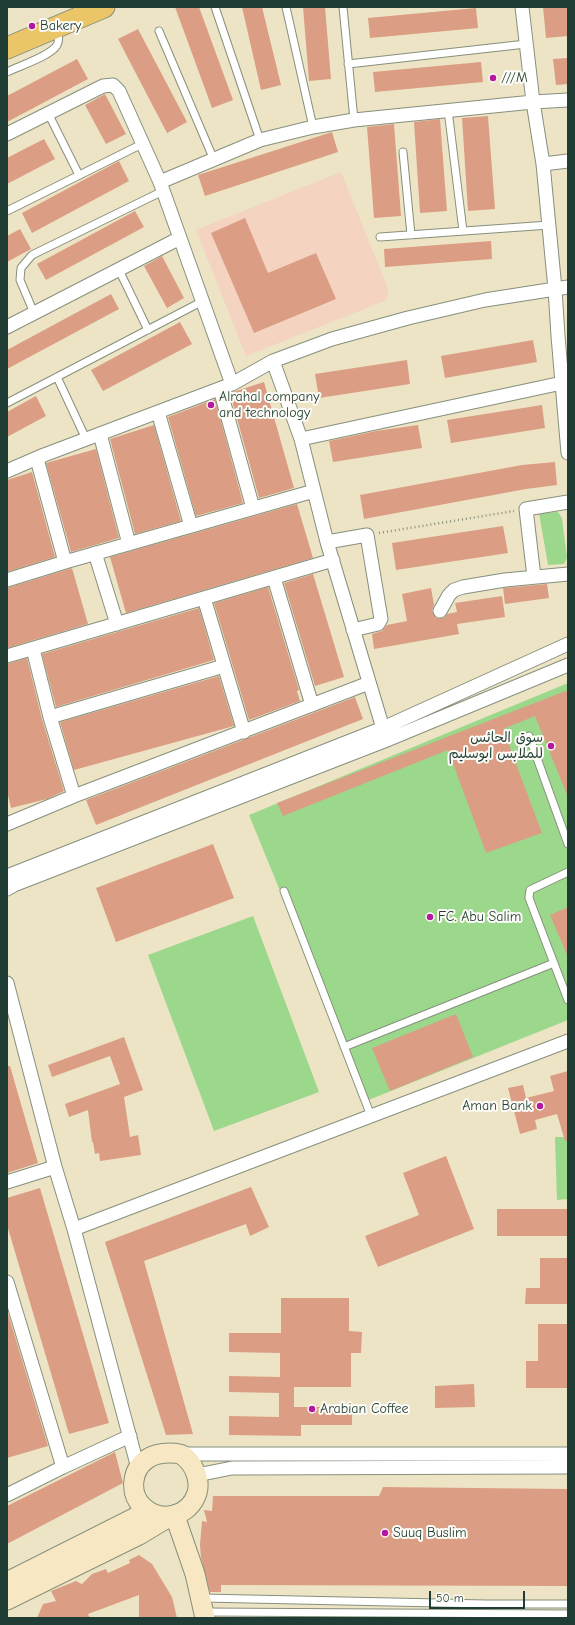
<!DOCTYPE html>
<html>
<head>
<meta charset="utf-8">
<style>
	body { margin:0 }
	#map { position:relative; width:575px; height:1625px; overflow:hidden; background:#ede4c5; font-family:"Comic Neue",sans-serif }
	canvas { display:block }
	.frame { position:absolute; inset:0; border:8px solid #1f3d34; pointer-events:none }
	.scale { position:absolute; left:429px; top:1591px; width:96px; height:18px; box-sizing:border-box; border:2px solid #1f3d34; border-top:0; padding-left:5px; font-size:12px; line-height:14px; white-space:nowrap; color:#1f3d34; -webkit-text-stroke:3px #fdfcf7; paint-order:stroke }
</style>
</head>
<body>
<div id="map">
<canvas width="575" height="1625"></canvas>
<div class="frame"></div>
<div class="scale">50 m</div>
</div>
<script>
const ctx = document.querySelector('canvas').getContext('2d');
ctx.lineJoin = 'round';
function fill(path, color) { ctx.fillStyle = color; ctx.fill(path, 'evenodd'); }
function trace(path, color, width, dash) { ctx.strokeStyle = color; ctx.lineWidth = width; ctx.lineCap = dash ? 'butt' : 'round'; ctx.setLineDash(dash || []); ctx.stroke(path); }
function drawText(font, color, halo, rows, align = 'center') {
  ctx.font = font + ' "Comic Neue","Playpen Sans Arabic",sans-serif'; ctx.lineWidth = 4; ctx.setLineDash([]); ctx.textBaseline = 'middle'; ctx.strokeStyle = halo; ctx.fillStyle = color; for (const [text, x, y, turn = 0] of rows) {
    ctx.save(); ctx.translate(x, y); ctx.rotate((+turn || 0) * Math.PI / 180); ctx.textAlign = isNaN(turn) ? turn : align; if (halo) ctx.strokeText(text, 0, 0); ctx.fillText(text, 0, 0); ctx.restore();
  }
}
fill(new Path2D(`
	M341 172 388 289 387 300 246 356 196 230Z`), '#f4d3c1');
fill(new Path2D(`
	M558 512 562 518 567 558 564 564 548 565 539 513Z
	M568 683V1020L366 1101 249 815Z
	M253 916 319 1092 214 1131 148 955Z
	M555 1137H568V1199L557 1200Z`), '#9cd88c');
fill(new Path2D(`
	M175 7H199L233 100 212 108Z
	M242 7H262L281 85 261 90Z
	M303 7H325L331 79 309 81Z
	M543 7H567L568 36 546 38Z
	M476 8 478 28 370 38 368 18Z
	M138 29 187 122 167 133 118 39Z
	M568 58V84L556 85 553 59Z
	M77 59 88 79 7 122V96Z
	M481 62 483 82 375 92 373 72Z
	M105 94 126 134 106 144 85 105Z
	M488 116 495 209 468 211 462 118Z
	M440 119 447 211 420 213 414 122Z
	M394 124 401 216 374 218 367 127Z
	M332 132 338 152 205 196 198 175Z
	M44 139 55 159 7 184V158Z
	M119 161 129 181 32 233 22 213Z
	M135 211 144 227 46 280 37 264Z
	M245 218 268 273 316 253 336 299 254 333 211 233Z
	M20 229 31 249 7 262V236Z
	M491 241 492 259 385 267 384 249Z
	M162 256 184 298 167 308 144 266Z
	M111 294 119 309 7 369V350Z
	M180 322 192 344 103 391 91 370Z
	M533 340 537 362 445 378 441 356Z
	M407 360 410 384 319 398 315 374Z
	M264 382 294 488 259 498 230 393Z
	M36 396 46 416 7 437V412Z
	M215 399 243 503 196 516 168 417Z
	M542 405 545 428 451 443 447 420Z
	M154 425 181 521 135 534 110 439Z
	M418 425 422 448 333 462 329 441 376 431Z
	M96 449 119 538 71 552 46 463Z
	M555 462 557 485 526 489 364 519 360 495 522 465Z
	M32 472 55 557 7 572V480Z
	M297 504 313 558 126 613 110 557Z
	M503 526 508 553 396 570 392 543Z
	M72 568 88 624 7 648V588Z
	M313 574 344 677 315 686 284 583Z
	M547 584 549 598 505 604 503 588Z
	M268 587 299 690 297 691 300 701 249 720 214 603Z
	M431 588 434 605 432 611 436 618H444L447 614 457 612 455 603 502 596 505 617 457 624 459 634 374 649 372 634 382 631 387 625 407 621 402 594Z
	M199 608 214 660 56 707 42 654Z
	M27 658 42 719 64 791 47 799 11 808 7 791V664Z
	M219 676 234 726 74 770 60 722Z
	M568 690V797L535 716 503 729 542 833 486 853 448 750 283 816 277 803Z
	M355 697 363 719 96 825 86 800Z
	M213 844 234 898 116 942 96 888Z
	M568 907V957L550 915Z
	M456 1014 473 1057 390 1091 372 1048Z
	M124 1037 143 1090 124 1097 130 1137 138 1135 141 1155 100 1161 99 1153 95 1154 93 1142H92L88 1110 69 1117 65 1104 120 1084 110 1056 52 1077 48 1065Z
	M7 1066H10L38 1163 7 1173Z
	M568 1071V1141H565L557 1114 535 1120 537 1129 520 1134 508 1088 523 1085 526 1098 554 1091 550 1076Z
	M446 1156 474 1229 378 1267 365 1236 419 1215 403 1173Z
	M251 1187 269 1227 250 1236 246 1224 144 1261 193 1434 166 1435 105 1242Z
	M40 1188 109 1423 69 1434 7 1225V1198Z
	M497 1209H568V1236H497Z
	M540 1258H568V1304H525L526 1288H540Z
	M281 1298H349V1331L362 1332 361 1353H351V1387H294V1407H352V1425H301V1436L229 1435V1416L279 1417V1393L229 1392V1376L280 1377V1353L229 1352V1333H281Z
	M7 1310 48 1446 7 1458Z
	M538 1324H568V1388H526V1361H538Z
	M474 1384 475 1407 435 1408V1386Z
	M115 1452 123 1483 7 1544V1506Z
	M383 1487 568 1489V1586L221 1585V1592H210L201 1558 200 1545 202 1521 207 1522 204 1510 212 1511 213 1496H379Z
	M139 1555 152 1564 172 1597 177 1618H139V1595L88 1614 90 1618H37L43 1604 56 1601 51 1591 76 1581 82 1584 92 1574 106 1569 108 1573 130 1563 129 1560Z`), '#db9e84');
const lane = new Path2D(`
	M215 7 260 140
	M286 7 313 127
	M343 7 354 120
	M159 31 214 160
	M348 64 526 44
	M7 72C19 66 51 56 57 45 60 40 58 35 58 29
	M448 110 463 231
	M48 113 79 175
	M403 152 411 235
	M7 211 142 144
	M380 237 549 225
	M119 270 148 330
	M34 313 20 280 21 268 32 255 163 191
	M57 377 86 439
	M7 403 203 301
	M529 736 568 844
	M568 872 530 890 529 898 568 1000
	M284 891 371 1116
	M344 1047 554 963
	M202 1598 486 1604H568
	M204 1612 568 1614`);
const street = new Path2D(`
	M522 7 533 102 543 164 555 289 558 336 568 453
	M7 134 103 86 113 85 119 91 160 182
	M543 164 568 161
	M7 327 180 238
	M273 361 301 439 327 542 385 735
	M232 384 160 182 260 140 313 127 354 120 533 102 568 100
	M220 389 253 508
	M158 412 191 526
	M100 434 129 544
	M301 439 562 383
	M37 459 65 562
	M7 471 44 455 232 384 273 361 332 339 408 318 485 300 568 287
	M327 542 367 535 381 619 378 624 353 630
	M95 553 117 624
	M534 577 526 509 568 502
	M274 578 312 705
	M7 580 65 562 314 491
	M204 598 244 732
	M440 611 449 595 454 590 463 587 505 580 568 574
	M33 649 50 717 74 796
	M7 656 333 560
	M50 717 224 666
	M7 824 74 796 369 683
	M7 876 383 728 568 644
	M7 889 14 885 387 740 568 665
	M7 983 55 1167 74 1229 138 1468
	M7 1182 55 1167
	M74 1229 568 1041
	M7 1282 63 1467
	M181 1454H568
	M197 1475 232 1468 568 1467
	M7 1495 63 1467 130 1436`);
const secondary = new Path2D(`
	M170 1453C174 1453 179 1453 182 1455 193 1462 201 1479 197 1493 190 1516 161 1524 143 1507 129 1494 131 1470 147 1459 154 1454 162 1453 170 1453Z
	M175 1516 195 1574 205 1618
	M7 1582 148 1511
	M7 1600 139 1535 169 1517`);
const primary = new Path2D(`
	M7 48 104 7`);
trace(lane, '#86907c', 9);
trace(street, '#86907c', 15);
trace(secondary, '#86907c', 21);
trace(primary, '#86907c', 23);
trace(new Path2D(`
	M379 533 514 511`), '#86907c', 2.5, [1, 3]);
trace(lane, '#fff', 7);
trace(street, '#fff', 13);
trace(secondary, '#f7e8c3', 19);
trace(primary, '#ebc669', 21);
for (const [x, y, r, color] of [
	[32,26,4,"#b5179e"],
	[493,78,4,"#b5179e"],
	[211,405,4,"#b5179e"],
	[551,746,4,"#b5179e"],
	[430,917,4,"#b5179e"],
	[540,1106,4,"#b5179e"],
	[312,1409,4,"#b5179e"],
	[385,1533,4,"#b5179e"]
]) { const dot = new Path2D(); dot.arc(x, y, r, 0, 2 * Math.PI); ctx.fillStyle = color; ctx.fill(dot); trace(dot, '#fdfcf7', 1.5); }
drawText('14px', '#1f3d34', '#fdfcf7', [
	["Bakery",40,26],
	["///M",501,78],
	["Alrahal company",219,397],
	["and technology",219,413],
	["سوق الحائس",543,738,"right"],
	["للملابس ابوسليم",543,754,"right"],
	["FC. Abu Salim",438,917],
	["Aman Bank",532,1106,"right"],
	["Arabian Coffee",320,1409],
	["Suuq Buslim",393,1533]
], 'left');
</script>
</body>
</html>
